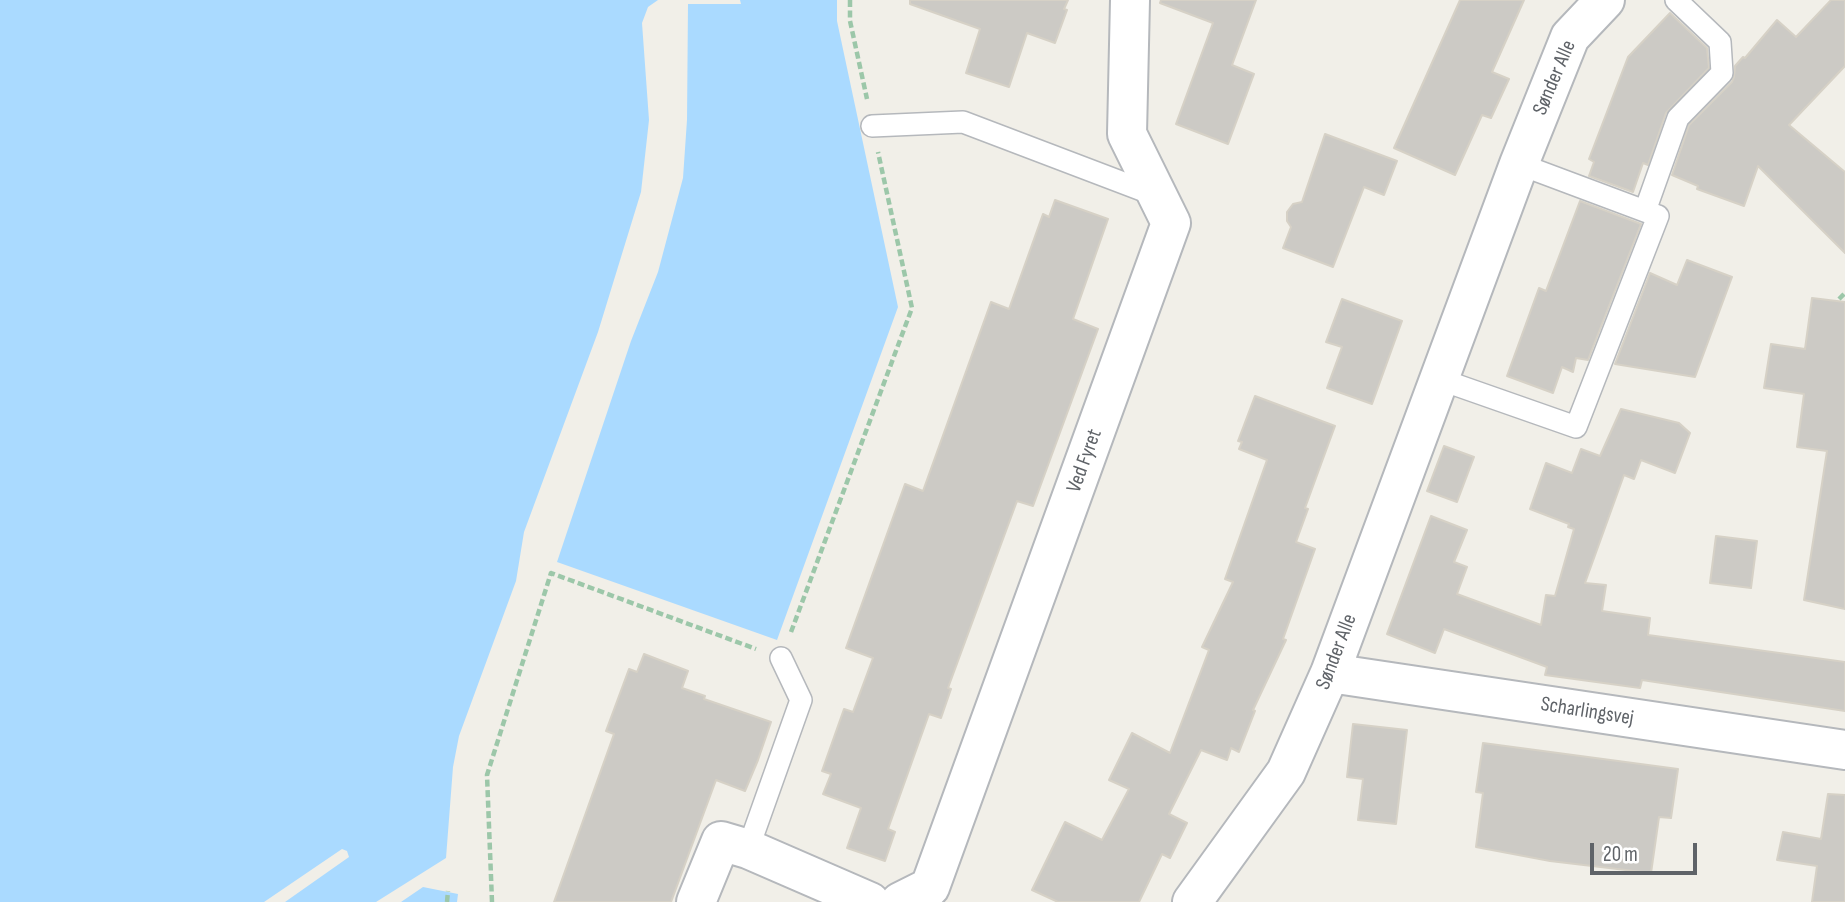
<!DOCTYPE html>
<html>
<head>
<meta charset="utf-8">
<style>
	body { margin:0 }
	#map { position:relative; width:1845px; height:902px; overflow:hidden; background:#f1efe8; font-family:"Sofia Sans Condensed",sans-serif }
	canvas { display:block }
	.scale { position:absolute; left:1590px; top:843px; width:107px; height:32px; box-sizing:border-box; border:4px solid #5f6368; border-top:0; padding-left:9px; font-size:21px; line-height:24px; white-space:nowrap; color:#5f6368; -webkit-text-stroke:5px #fff; paint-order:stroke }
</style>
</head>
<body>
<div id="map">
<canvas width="1845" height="902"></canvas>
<div class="scale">20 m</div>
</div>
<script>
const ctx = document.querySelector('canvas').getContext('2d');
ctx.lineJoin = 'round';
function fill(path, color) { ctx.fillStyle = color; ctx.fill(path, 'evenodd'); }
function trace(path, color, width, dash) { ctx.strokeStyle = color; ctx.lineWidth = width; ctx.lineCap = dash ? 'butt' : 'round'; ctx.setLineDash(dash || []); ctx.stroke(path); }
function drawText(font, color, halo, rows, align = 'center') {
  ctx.font = font + ' "Sofia Sans Condensed",sans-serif'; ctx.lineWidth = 7; ctx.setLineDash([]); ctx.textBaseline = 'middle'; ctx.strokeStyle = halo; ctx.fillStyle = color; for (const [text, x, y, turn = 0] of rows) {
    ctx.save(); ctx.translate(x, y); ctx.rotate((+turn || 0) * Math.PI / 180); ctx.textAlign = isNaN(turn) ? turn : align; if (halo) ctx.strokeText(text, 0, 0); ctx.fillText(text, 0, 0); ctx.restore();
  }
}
fill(new Path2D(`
	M0 0H658L648 7 642 23 649 120 641 192 598 332 524 532 516 581 459 736 453 767 446 858 376 902H285L349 857 347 851 342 849 264 902H0Z
	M740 0H837V21L898 307 777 640 557 562 631 341 658 272 683 178 687 120 688 4H741Z
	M423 887 458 894 457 902H401Z`), '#aadaff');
const building = new Path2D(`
	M910 0H1068L1064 9 1067 10 1055 43 1027 33 1009 87 966 73 980 29 910 4Z
	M1161 0H1256L1232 65 1254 74 1228 144 1176 124 1213 23 1160 3Z
	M1460 0H1524L1492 72 1509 79 1491 118 1482 115 1455 175 1394 148Z
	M1831 0H1845V66L1789 125 1845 172V253L1758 166 1744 206 1697 189 1698 186 1672 175 1689 125 1732 82 1734 77 1735 66 1743 57 1745 58 1777 20 1796 37Z
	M1670 13 1707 48 1709 68 1666 113 1648 165 1643 163 1633 192 1589 176 1594 162 1589 159 1628 57Z
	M1325 134 1397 161 1384 195 1364 187 1333 267 1283 248 1291 227 1287 221V212L1293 204 1302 202Z
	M1055 200 1108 219 1073 319 1098 329 1033 506 1017 501 948 688 951 689 941 718 929 714 888 829 895 832 885 861 847 848 861 808 823 794 831 774 822 771 844 709 853 712 873 658 846 648 905 484 923 491 991 302 1009 309 1043 214 1049 217Z
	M1580 201 1641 224 1588 360 1576 358 1573 372 1562 367 1553 393 1507 376 1539 288 1546 291Z
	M1687 260 1732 277 1695 377 1615 364 1650 273 1677 285Z
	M1812 298 1845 302V609L1804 600 1827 451 1797 447 1804 394 1764 388 1771 344 1805 349Z
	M1342 299 1402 321 1372 404 1327 388 1342 347 1326 342Z
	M1255 396 1335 426 1305 508 1308 509 1296 542 1315 549 1283 639 1286 640 1253 710 1255 711 1239 752 1231 748 1227 760 1201 750 1169 814 1187 823 1170 858 1162 854 1139 902H1058L1032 890 1065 822 1102 840 1129 789 1109 780 1132 733 1170 753 1209 650 1202 647 1233 582 1225 579 1267 460 1239 449 1242 442 1238 441Z
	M1621 409 1679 423 1690 433 1675 473 1641 460 1634 479 1624 475 1585 583 1606 585 1602 611 1650 618 1648 635 1845 662V711L1642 680 1640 688 1545 675 1547 667 1444 629 1435 653 1387 634 1431 516 1467 530 1454 562 1467 567 1457 594 1541 625 1546 595 1555 596 1574 529 1568 527 1569 524 1530 509 1546 463 1572 473 1581 449 1600 456Z
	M1444 446 1474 457 1457 502 1427 491Z
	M1716 536 1757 541 1751 588 1710 583Z
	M644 654 688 671 682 688 705 696 704 699 771 722 758 760 745 791 716 780 671 902H554L614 734 606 731 629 669 637 672Z
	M1353 724 1407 730 1396 824 1358 820 1363 779 1347 777Z
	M1483 743 1678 769 1671 818 1659 817 1651 873 1550 861 1476 847 1483 793 1476 792Z
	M1828 794 1845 795V902H1812L1817 866 1777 860 1783 832 1821 839Z`);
fill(building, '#cccac5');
trace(building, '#d6d1c6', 2);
const service = new Path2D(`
	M872 126 963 122 1155 195
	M1645 211 1678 118 1722 73 1720 42 1676 0
	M1439 379 1576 427 1658 216 1519 164
	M748 849 801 700 781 658`);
const minor = new Path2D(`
	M1330 673 1845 750
	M696 902 721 841 748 849 870 902
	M900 902 930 887 1171 223 1127 134 1130 0
	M1192 902 1286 772 1330 673 1519 164 1570 37 1605 0`);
trace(service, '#b5b8bc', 24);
trace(minor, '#b5b8bc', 42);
trace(new Path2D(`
	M850 0V21L867 99
	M1839 299 1845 293
	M791 632 912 308 878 152
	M447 902 448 891
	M492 902 487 775 551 573 756 649`), '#9cc7a9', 4.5, [7, 3.5]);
trace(service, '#fff', 21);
trace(minor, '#fff', 38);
drawText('21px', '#5f6368', '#fff', [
	["Sønder Alle",1555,78,-67],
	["Ved Fyret",1085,461,-70],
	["Sønder Alle",1337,652,-69],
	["Scharlingsvej",1587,712,9]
]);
</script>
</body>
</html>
